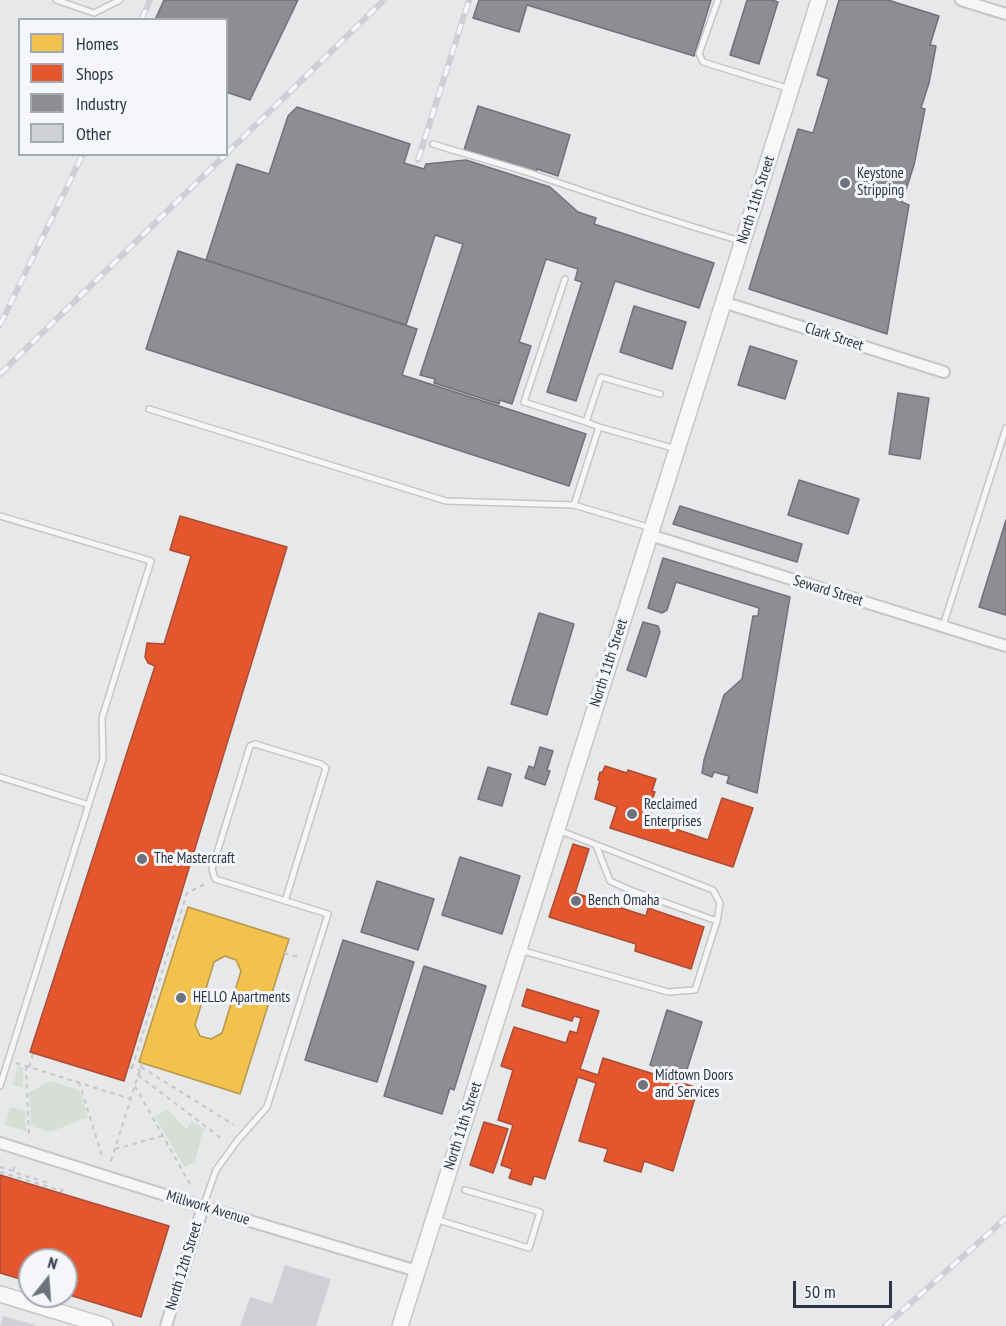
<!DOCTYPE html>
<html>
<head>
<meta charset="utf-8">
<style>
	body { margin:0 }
	#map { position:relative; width:1006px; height:1326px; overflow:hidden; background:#e6e8ea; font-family:"PT Sans Narrow",sans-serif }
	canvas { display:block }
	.legend { position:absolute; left:18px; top:18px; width:210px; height:138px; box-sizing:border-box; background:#f4f6f9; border:2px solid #a4a8b1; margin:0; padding:8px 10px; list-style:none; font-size:18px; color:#2b3445 }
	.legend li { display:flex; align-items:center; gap:12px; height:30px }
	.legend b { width:30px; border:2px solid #a4a8b1 }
	.north { position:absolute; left:18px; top:1248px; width:60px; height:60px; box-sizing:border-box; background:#f4f6f9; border:2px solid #a4a8b1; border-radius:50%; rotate:17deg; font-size:16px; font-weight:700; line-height:24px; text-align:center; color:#2b3445 }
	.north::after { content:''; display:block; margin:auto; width:21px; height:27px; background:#6c737f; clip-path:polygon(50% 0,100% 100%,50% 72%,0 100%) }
	.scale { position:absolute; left:793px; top:1281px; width:99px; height:27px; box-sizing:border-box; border:3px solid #2b3445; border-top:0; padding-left:8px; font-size:18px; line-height:21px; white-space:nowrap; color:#2b3445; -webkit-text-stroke:4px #f4f6f9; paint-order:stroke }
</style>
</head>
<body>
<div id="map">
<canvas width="1006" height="1326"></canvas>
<ul class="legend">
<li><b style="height:16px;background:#f2c14e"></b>Homes</li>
<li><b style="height:16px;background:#e4572e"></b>Shops</li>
<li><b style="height:16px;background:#8d8d92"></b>Industry</li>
<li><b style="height:16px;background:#ced0d3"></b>Other</li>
</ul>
<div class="north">N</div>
<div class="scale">50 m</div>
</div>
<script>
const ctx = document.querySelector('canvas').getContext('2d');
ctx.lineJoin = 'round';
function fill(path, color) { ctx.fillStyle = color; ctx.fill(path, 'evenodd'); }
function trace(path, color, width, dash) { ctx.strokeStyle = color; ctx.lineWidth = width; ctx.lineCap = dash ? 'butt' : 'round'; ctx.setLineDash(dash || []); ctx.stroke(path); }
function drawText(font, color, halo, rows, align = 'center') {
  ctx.font = font + ' "PT Sans Narrow",sans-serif'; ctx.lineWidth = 6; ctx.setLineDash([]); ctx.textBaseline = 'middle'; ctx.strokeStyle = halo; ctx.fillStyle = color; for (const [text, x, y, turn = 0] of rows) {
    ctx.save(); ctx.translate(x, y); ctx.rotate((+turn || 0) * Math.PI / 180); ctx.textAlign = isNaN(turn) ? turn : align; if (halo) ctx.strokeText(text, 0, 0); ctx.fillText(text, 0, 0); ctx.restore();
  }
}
fill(new Path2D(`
	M18 1066 23 1068V1088L13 1085Z
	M51 1081 79 1090 88 1117 50 1132 31 1126 29 1092Z
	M10 1107 25 1111 26 1131 5 1125Z
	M167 1109 186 1129 191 1123V1120L205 1130 202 1134 195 1162 184 1167 155 1117Z`), '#d6ded6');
const homes = new Path2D(`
	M188 907 289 939 240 1094 139 1062ZM225 956 236 960 241 971 222 1033 211 1039 200 1036 195 1025 214 962Z`);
fill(homes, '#f2c14e');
trace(homes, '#b6974b', 1.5);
const shops = new Path2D(`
	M180 516 287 547 124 1081 30 1052 155 666 148 663 145 657 147 643 164 644 191 556 170 550Z
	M605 766 627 773 628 770 656 779 652 791 655 792 649 808 652 809 649 820 708 840 722 798 753 808 733 867 610 828 617 807 595 799 600 780H598L600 772 602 773Z
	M573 844 589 849 575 893 646 916 648 908 704 927 691 969 635 951 636 944 549 917Z
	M527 989 599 1011 580 1069 598 1075 603 1058 698 1088 673 1171 644 1161 641 1172 604 1161 608 1149 579 1141 596 1083 578 1077 545 1179 534 1176 531 1185 509 1178 512 1169 501 1165 513 1125 498 1120 513 1070 501 1066 514 1027 566 1043 570 1031 577 1033 581 1018 574 1016 572 1021 522 1006Z
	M484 1122 508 1129 493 1173 470 1165Z
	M0 1175 169 1226 141 1317 66 1294V1260H30V1282L0 1273Z`);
fill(shops, '#e4572e');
trace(shops, '#ac4c35', 1.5);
const industry = new Path2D(`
	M164 0H298L250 100 226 92V20H155Z
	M479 0H711L694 56 527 5 519 32 473 18Z
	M747 0H772L778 2 759 64 730 55Z
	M839 0H888L939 16 930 45 936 46 929 83 921 108 925 109 914 165 902 202 909 205 887 334 749 289 798 129 813 133 829 79 817 75Z
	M478 106 570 135 558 176 537 169 536 172 464 150Z
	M297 107 410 144 404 163 424 169 426 164 466 160 550 187 578 212 596 218 594 224 714 263 699 308 615 281 576 401 547 392 582 282 575 280 578 269 546 259 519 342 531 346 512 404 500 400 499 404 434 383 435 379 420 375 463 244 435 235 406 325 206 260 237 164 269 174 288 116Z
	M178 251 417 329 402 375 586 434 569 486 146 349Z
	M634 306 686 322 672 369 620 352Z
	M750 346 797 361 785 399 738 385Z
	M898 393 929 398 920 459 889 454Z
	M799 480 859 499 848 534 788 515Z
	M680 506 802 544 797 562 673 524Z
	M1006 520V615L979 607Z
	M663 558 790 597 757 793 727 783 729 776 714 772 712 777 702 773 704 760 724 695 742 679 753 616H758L759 608 676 582 667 610 662 613 648 608Z
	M539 613 574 624 547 715 511 704Z
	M643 622 658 626 660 632 646 677 627 670Z
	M540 747 553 751 547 770 550 771 545 785 525 778 529 766 534 768Z
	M488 767 511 774 502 806 478 799Z
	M460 857 520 876 502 934 442 915Z
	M377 881 434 899 418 950 361 932Z
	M343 940 414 962 377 1082 305 1060Z
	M424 966 486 986 454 1090 450 1088 442 1114 384 1096Z
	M667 1010 702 1022 685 1076 650 1065Z`);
fill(industry, '#8d8d92');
trace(industry, '#70727b', 1.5);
fill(new Path2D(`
	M285 1265 331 1279 316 1326H240L250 1297 272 1304Z
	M3 1316 35 1325V1326H0Z`), '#ced0d3');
const lane = new Path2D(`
	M56 0 94 13 120 0
	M718 0 699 54 703 62 790 89
	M433 144C465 154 498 163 530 173 600 197 670 221 741 241
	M565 279 524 402 586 422
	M149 409 446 501 574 505
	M599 427 586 422 601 377 660 394
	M0 516 151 561 102 718 103 759 0 1086
	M651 528 574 505 599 427 676 449
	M943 626 1006 428
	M0 777 89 805
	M596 845 610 881 630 890 717 921
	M520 950 668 992 695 990 717 921 720 903 713 890 558 830
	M203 1207 216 1170 237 1141 267 1107 328 914 215 879 212 869 250 746 255 744 321 764 326 768 285 901
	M435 1219 529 1248 540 1212 465 1190`);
const street = new Path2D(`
	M961 0 1006 14
	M723 302 944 372
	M650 535 1006 646
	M0 1143 203 1207 417 1271
	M166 1326 203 1207`);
const secondary = new Path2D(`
	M0 1294 105 1326
	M400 1326 819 0`);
trace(lane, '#c4c6c8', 8);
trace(street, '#c4c6c8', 14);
trace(secondary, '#c4c6c8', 18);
trace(new Path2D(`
	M284 953 298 957
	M16 1063 131 1099
	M26 1066 29 1136
	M29 1067 33 1053
	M129 1067 140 1070
	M141 1067 234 1125
	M132 1068 187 893 207 883
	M138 1075 221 1138
	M79 1082 103 1159
	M135 1086 191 1186
	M115 1149 162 1136
	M111 1161 142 1063
	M0 1167 13 1171
	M14 1167 13 1172 48 1183 47 1185
	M0 1172 62 1191 64 1186`), '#c5c6ca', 2, [4.5, 4.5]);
trace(lane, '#f5f6f7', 5);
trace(street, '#f5f6f7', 10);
trace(secondary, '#f8f8f8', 15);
const rail = new Path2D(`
	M141 20 150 0
	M226 154 384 0
	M418 160 469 0
	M0 325 83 154
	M0 374 226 154
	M885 1326 1006 1218`);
trace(rail, '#cecfd2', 6);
trace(rail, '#f4f6f9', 4, [11]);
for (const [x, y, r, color] of [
	[845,183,6,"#6c737f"],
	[632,814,6,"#6c737f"],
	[142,859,6,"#6c737f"],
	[576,901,6,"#6c737f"],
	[181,998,6,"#6c737f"],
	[643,1085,6,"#6c737f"]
]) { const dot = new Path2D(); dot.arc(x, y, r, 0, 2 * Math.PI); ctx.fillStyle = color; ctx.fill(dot); trace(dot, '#f4f6f9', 2); }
drawText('15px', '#2b3445', '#f4f6f9', [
	["Keystone",857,174],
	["Stripping",857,191],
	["Reclaimed",644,805],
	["Enterprises",644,822],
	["The Mastercraft",154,859],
	["Bench Omaha",588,901],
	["HELLO Apartments",193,998],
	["Midtown Doors",655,1076],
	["and Services",655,1093]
], 'left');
drawText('15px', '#2b3445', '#f4f6f9', [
	["North 11th Street",756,200,-72],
	["Clark Street",834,337,18],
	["Seward Street",828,591,17],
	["North 11th Street",609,663,-72],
	["North 11th Street",463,1126,-72],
	["Millwork Avenue",208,1208,17],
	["North 12th Street",184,1266,-73]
]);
</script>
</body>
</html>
